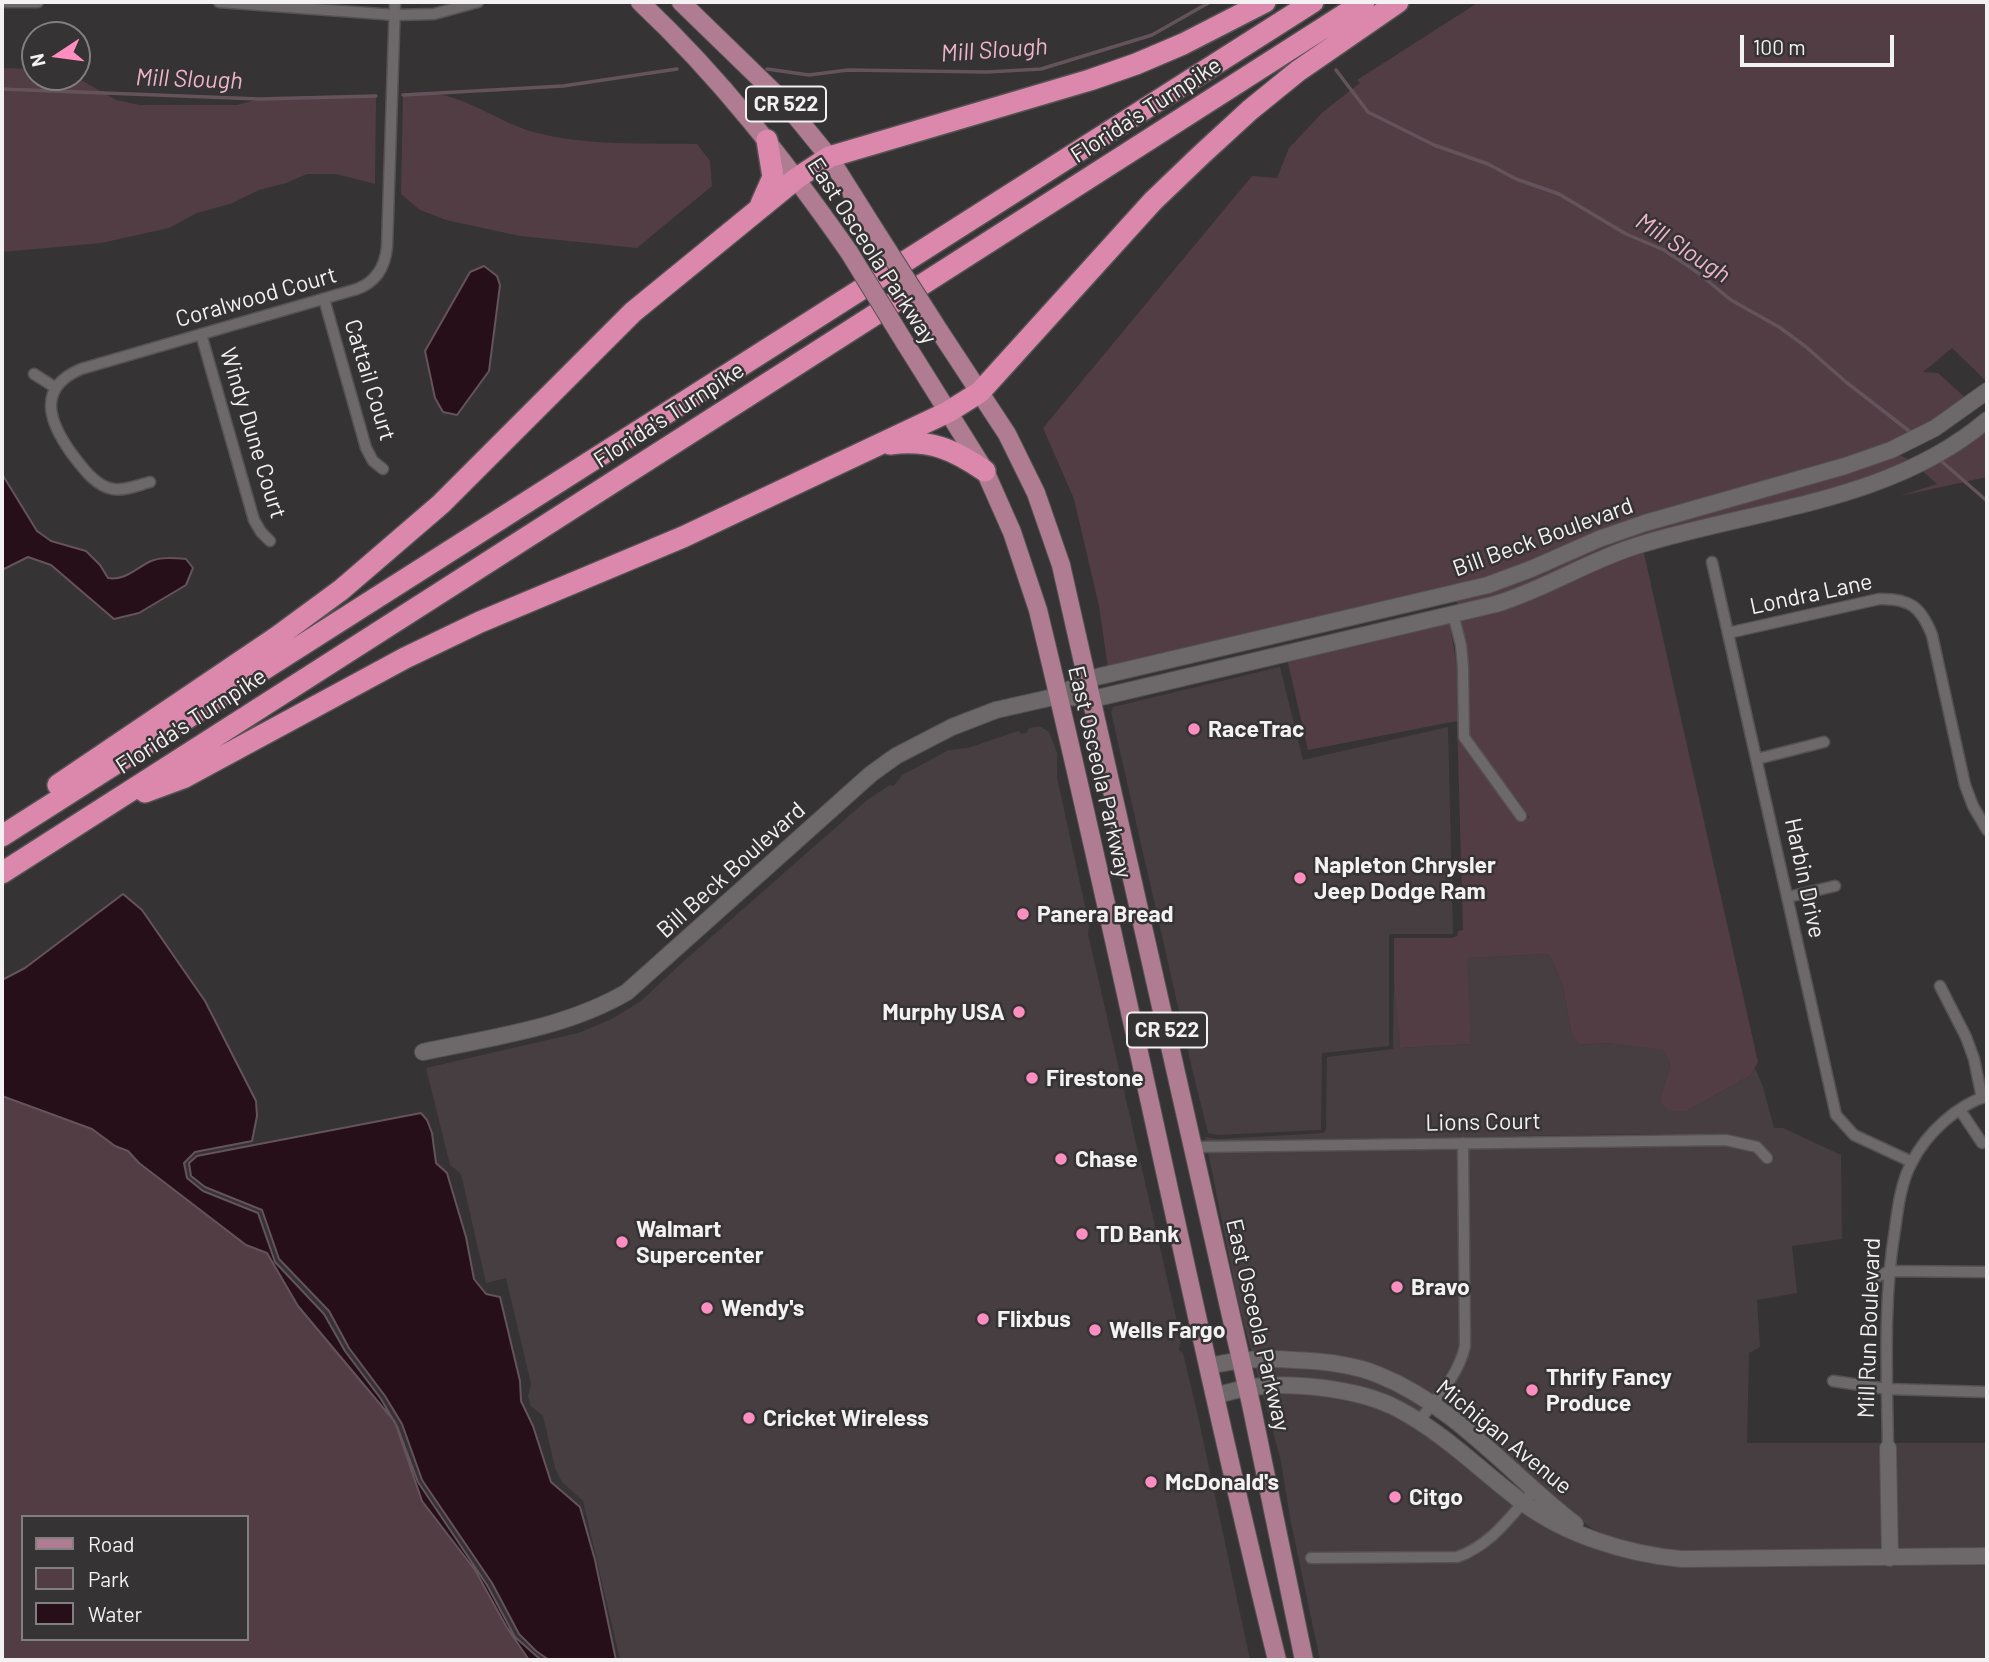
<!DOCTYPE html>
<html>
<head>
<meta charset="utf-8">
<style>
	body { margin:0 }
	#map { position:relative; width:1989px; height:1662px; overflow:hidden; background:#363334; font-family:Barlow,sans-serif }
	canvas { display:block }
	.frame { position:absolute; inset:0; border:4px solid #f3f1f2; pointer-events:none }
	.legend { position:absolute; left:21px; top:1515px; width:228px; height:126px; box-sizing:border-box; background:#363334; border:2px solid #827f80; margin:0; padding:9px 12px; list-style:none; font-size:21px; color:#f3f1f2 }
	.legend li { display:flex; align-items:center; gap:14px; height:35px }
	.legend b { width:35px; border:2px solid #827f80 }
	.north { position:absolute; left:21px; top:21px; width:70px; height:70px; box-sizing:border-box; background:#363334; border:2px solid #827f80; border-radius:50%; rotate:257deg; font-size:19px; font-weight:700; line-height:28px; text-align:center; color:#f3f1f2 }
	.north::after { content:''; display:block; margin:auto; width:24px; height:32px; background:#fd8ebf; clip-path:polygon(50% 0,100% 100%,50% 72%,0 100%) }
	.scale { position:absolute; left:1740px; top:35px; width:154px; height:32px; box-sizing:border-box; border:4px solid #f3f1f2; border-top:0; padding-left:9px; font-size:21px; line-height:24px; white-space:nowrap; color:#f3f1f2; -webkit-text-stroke:5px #363334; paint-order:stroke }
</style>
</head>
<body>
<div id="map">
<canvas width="1989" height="1662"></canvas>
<div class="frame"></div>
<ul class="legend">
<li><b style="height:9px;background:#af7c92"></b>Road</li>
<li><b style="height:19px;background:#523d45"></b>Park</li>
<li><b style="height:19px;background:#270f1a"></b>Water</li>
</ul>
<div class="north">N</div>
<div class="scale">100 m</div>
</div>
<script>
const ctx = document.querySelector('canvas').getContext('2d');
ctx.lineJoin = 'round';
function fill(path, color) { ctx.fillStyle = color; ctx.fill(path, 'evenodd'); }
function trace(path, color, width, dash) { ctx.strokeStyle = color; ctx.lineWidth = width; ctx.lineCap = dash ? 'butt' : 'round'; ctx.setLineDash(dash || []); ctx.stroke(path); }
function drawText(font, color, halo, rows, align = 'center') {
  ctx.font = font + ' Barlow,sans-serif'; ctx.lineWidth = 5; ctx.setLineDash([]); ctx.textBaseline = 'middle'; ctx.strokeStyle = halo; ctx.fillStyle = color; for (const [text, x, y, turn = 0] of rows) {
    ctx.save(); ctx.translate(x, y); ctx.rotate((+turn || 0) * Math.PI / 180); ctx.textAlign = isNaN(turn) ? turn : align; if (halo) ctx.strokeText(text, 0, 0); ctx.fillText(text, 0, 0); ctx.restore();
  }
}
fill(new Path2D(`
	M1280 667 1303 760 1448 727 1453 934H1389V1046L1322 1053 1321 1130 1217 1135 1208 1133 1194 1077 1111 712 1113 707Z
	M1035 727H1041L1049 732 1057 753V777L1089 925 1088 934 1181 1339 1179 1350 1183 1353 1198 1416 1250 1660H620L583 1501 562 1482 555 1468 543 1416 531 1406 528 1396 531 1384 506 1278 486 1283 461 1174 450 1165 426 1068 578 1033 612 1019 641 1001 684 961 867 800 890 785 894 786 902 775 949 750 968 748 1018 731 1022 734 1026 733 1029 728Z
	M1549 954 1562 983 1571 1031 1578 1045 1607 1043 1664 1049 1670 1065 1660 1101 1687 1111 1751 1075 1755 1068 1763 1087 1774 1128H1783L1841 1155 1842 1239 1792 1246 1797 1293 1757 1300 1760 1347 1749 1353 1747 1443H1882L1884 1553 1659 1552 1603 1536 1560 1506 1440 1403 1464 1366 1471 1347 1469 1149 1725 1145 1753 1151 1766 1165 1775 1158 1762 1143 1726 1135 1646 1134 1206 1141 1205 1137 1217 1139 1324 1133 1326 1129 1327 1057 1393 1049 1394 983 1400 1048 1471 1044 1466 958Z
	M1457 1149 1460 1339 1456 1357 1431 1397 1382 1370 1252 1354 1239 1306 1208 1152Z
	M1255 1364 1343 1370 1376 1379 1423 1406 1416 1414 1401 1404 1259 1382Z
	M1262 1392 1330 1394 1367 1403 1395 1413 1445 1446 1514 1504 1482 1538 1470 1547 1456 1552 1442 1554 1306 1553 1305 1563 1442 1564 1459 1562 1476 1556 1490 1546 1523 1510 1633 1557 1987 1562V1660H1320L1290 1518 1281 1461Z
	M1894 1443H1987V1551L1896 1553Z`), '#473e41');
fill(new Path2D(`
	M1479 2H1987V382L1952 348 1923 372 1938 373 1968 400 1932 423 1885 446 1486 580 1108 668 1099 606 1074 499 1043 428 1252 176 1277 178 1289 148 1323 112 1360 83 1357 80Z
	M2 68 35 69V77H76L116 100 140 105H237L259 99 376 96 375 184 336 174H307L286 183 259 190 230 204 197 213 169 228 101 243 2 252Z
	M437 94C473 100 502 124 537 133 589 146 643 143 697 144L710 161 712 186 637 248 520 236 446 220 420 210 401 194 403 95Z
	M1987 427V477L1900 496 1937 484 1919 468Z
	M1897 453 1910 461 1852 486 1691 524 1527 589 1458 607 1456 599 1601 544Z
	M1643 549 1758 1062 1751 1075 1687 1111H1669L1660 1101 1670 1065 1664 1050 1607 1043 1578 1045 1571 1031 1562 983 1549 954 1467 958 1471 1044 1400 1048 1394 983V938H1452L1457 936 1458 931 1463 930 1457 721 1308 750 1287 659 1449 620 1457 668 1459 740 1520 823 1529 817 1470 736 1469 666 1460 618Z
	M2 1096 92 1129 115 1146 128 1151 139 1163 246 1245 267 1253 298 1306 395 1423 422 1501 475 1570 506 1626 529 1660H2ZM23 1517H247V1639H23Z`), '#523d45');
const water = new Path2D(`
	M484 266 497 276 500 285 489 371 457 415 443 412 435 398 425 351 470 272Z
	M2 474 37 531 51 541 86 551 100 565 108 578C125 581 136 568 151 561 161 557 174 558 186 559L193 568 186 585 139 613 114 619 51 565 28 557 2 570Z
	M123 894 142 910 205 1001 256 1101 257 1116 252 1141 195 1152 184 1163 187 1178 203 1191 258 1213 275 1262 324 1314 345 1351 381 1399 395 1423 397 1426 418 1482 487 1585 515 1637 541 1660H529L506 1626 475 1570 422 1501 395 1422 298 1306 267 1253 246 1245 139 1163 128 1151 115 1146 92 1129 2 1096V980L25 968Z
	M421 1113 427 1120 432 1133 436 1163 447 1173 466 1237 474 1279 486 1294 500 1297 520 1381 521 1401 533 1426 551 1482 580 1507 595 1560 616 1660H549L536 1651 519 1634 492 1583 422 1480 402 1424 385 1396 349 1348 329 1311 279 1259 262 1210 205 1187 191 1176 189 1163 197 1156Z`);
fill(water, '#270f1a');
trace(water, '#64535b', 2);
trace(new Path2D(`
	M767 69 809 75 848 70 987 72 1041 69 1152 35 1210 2
	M1336 70 1368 112 1434 145 1488 164 1516 179 1559 194 1626 234 1664 250 1697 272 1731 300 1779 327 1805 346 1846 382 1913 434
	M2 89 259 99 376 96
	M403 95 563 86 677 69
	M1939 459 1987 501`), '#64535b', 3.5);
const street = new Path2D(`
	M5 2H38
	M219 2 395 15 434 14 478 2
	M324 299 366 448 373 461 383 469
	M201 334 254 520 261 532 270 541
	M34 374 56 388
	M150 482C139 485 125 491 113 489 95 486 82 467 72 454 49 422 36 388 81 369L357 289C376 282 385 267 387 247L395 2
	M1712 562 1836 1115 1854 1135 1912 1162
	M1453 614 1461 645 1463 667 1464 737 1521 816
	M1728 633 1879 599C1910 598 1921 607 1932 635L1965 785 1973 806 1987 830
	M1757 759 1824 742
	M1788 897 1835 886
	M1940 986 1966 1037 1974 1059 1982 1098
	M1960 1110 1982 1143
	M1193 1147 1726 1140 1757 1147 1767 1158
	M1871 1280 1889 1271 1987 1272
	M1833 1381 1887 1389 1987 1392
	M1418 1422C1435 1400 1459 1375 1465 1346L1463 1143
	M1888 1448C1887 1376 1883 1301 1895 1229 1898 1207 1901 1182 1912 1162 1926 1134 1957 1105 1987 1096
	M1311 1558 1457 1557C1491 1546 1512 1514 1535 1489`);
const secondary = new Path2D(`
	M1058 696 1093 699 1496 604C1546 589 1589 560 1639 545 1755 509 1891 502 1987 420
	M423 1052C492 1037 566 1028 627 992L871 774 896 756 952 727 996 710 1058 696 1088 679 1488 585 1531 569 1599 539 1645 523 1845 466 1891 450 1935 428 1987 391
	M1209 1366C1240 1359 1263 1358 1295 1360 1323 1361 1353 1364 1379 1375 1456 1406 1511 1475 1575 1524
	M1215 1396C1225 1393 1236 1390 1246 1388 1289 1381 1359 1388 1398 1409 1444 1433 1481 1471 1522 1502 1566 1535 1627 1554 1681 1559L1987 1556
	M1888 1448 1890 1558`);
const primary = new Path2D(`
	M640 2C720 77 786 162 849 252
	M681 2 785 103 829 157 873 227
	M940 332 1007 434 1036 493 1061 565 1251 1404 1304 1660
	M905 343 985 471 1012 532 1038 610C1123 959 1191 1312 1277 1660`);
const highway = new Path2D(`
	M761 204 773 177 767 140
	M890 444C930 439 953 449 985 471
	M58 785 277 637 341 590 441 504 633 312 797 178 829 157 1090 80 1136 64 1183 44 1265 2
	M145 792 183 778 405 658 480 622 683 537 948 412 980 392 1153 201 1201 155 1250 110 1298 71 1398 2
	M2 836 1313 2
	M2 873 1364 2`);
trace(street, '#555253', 13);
trace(secondary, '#555253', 18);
trace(primary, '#555253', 20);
trace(highway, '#555253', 24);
trace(street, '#6d696b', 10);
trace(secondary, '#6d696b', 16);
trace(primary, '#af7c92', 18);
trace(highway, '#db88ac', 21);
const primaryBridge = new Path2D(`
	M873 227 940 332
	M849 252 905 343`);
trace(primaryBridge, '#555253', 20, []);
trace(primaryBridge, '#af7c92', 18);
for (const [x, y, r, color] of [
	[1194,729,7,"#fd8ebf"],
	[1300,878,7,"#fd8ebf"],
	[1023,914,7,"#fd8ebf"],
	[1019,1012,7,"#fd8ebf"],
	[1032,1078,7,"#fd8ebf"],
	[1061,1159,7,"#fd8ebf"],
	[1082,1234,7,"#fd8ebf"],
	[622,1242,7,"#fd8ebf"],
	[1397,1287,7,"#fd8ebf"],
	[707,1308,7,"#fd8ebf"],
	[983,1319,7,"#fd8ebf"],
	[1095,1330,7,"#fd8ebf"],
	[1532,1390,7,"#fd8ebf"],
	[749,1418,7,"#fd8ebf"],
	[1151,1482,7,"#fd8ebf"],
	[1395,1497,7,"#fd8ebf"]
]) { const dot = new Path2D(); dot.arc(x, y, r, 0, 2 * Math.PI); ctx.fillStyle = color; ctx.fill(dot); trace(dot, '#363334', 2.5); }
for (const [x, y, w] of [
	[786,104,80],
	[1167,1030,80]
]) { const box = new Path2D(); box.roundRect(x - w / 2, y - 17.5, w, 35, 5); ctx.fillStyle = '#363334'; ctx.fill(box); trace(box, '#f3f1f2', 2); }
drawText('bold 21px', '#f3f1f2', null, [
	["CR 522",786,104],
	["CR 522",1167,1030]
]);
drawText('23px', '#f3f1f2', '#363334', [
	["Florida's Turnpike",1146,110,-33],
	["East Osceola Parkway",872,251,57],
	["Coralwood Court",256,297,-16],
	["Cattail Court",370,380,73],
	["Florida's Turnpike",669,415,-33],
	["Windy Dune Court",253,433,73],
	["Bill Beck Boulevard",1543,537,-20],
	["Londra Lane",1811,594,-12],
	["Florida's Turnpike",191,721,-33],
	["East Osceola Parkway",1100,772,77],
	["Bill Beck Boulevard",731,870,-42],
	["Harbin Drive",1805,878,78],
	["Lions Court",1483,1122,-1],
	["East Osceola Parkway",1258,1325,77],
	["Mill Run Boulevard",1869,1328,-88],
	["Michigan Avenue",1504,1437,39]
]);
drawText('bold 23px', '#f3f1f2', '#363334', [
	["RaceTrac",1208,729],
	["Napleton Chrysler",1314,865],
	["Jeep Dodge Ram",1314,891],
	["Panera Bread",1037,914],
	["Murphy USA",1005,1012,"right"],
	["Firestone",1046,1078],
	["Chase",1075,1159],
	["Walmart",636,1229],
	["Supercenter",636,1255],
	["TD Bank",1096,1234],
	["Bravo",1411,1287],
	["Wendy's",721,1308],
	["Flixbus",997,1319],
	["Wells Fargo",1109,1330],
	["Thrify Fancy",1546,1377],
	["Produce",1546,1403],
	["Cricket Wireless",763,1418],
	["McDonald's",1165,1482],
	["Citgo",1409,1497]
], 'left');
drawText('italic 24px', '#eeb4cb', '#363334', [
	["Mill Slough",994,50,-4],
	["Mill Slough",189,79,2],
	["Mill Slough",1683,248,33]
]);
</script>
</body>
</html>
